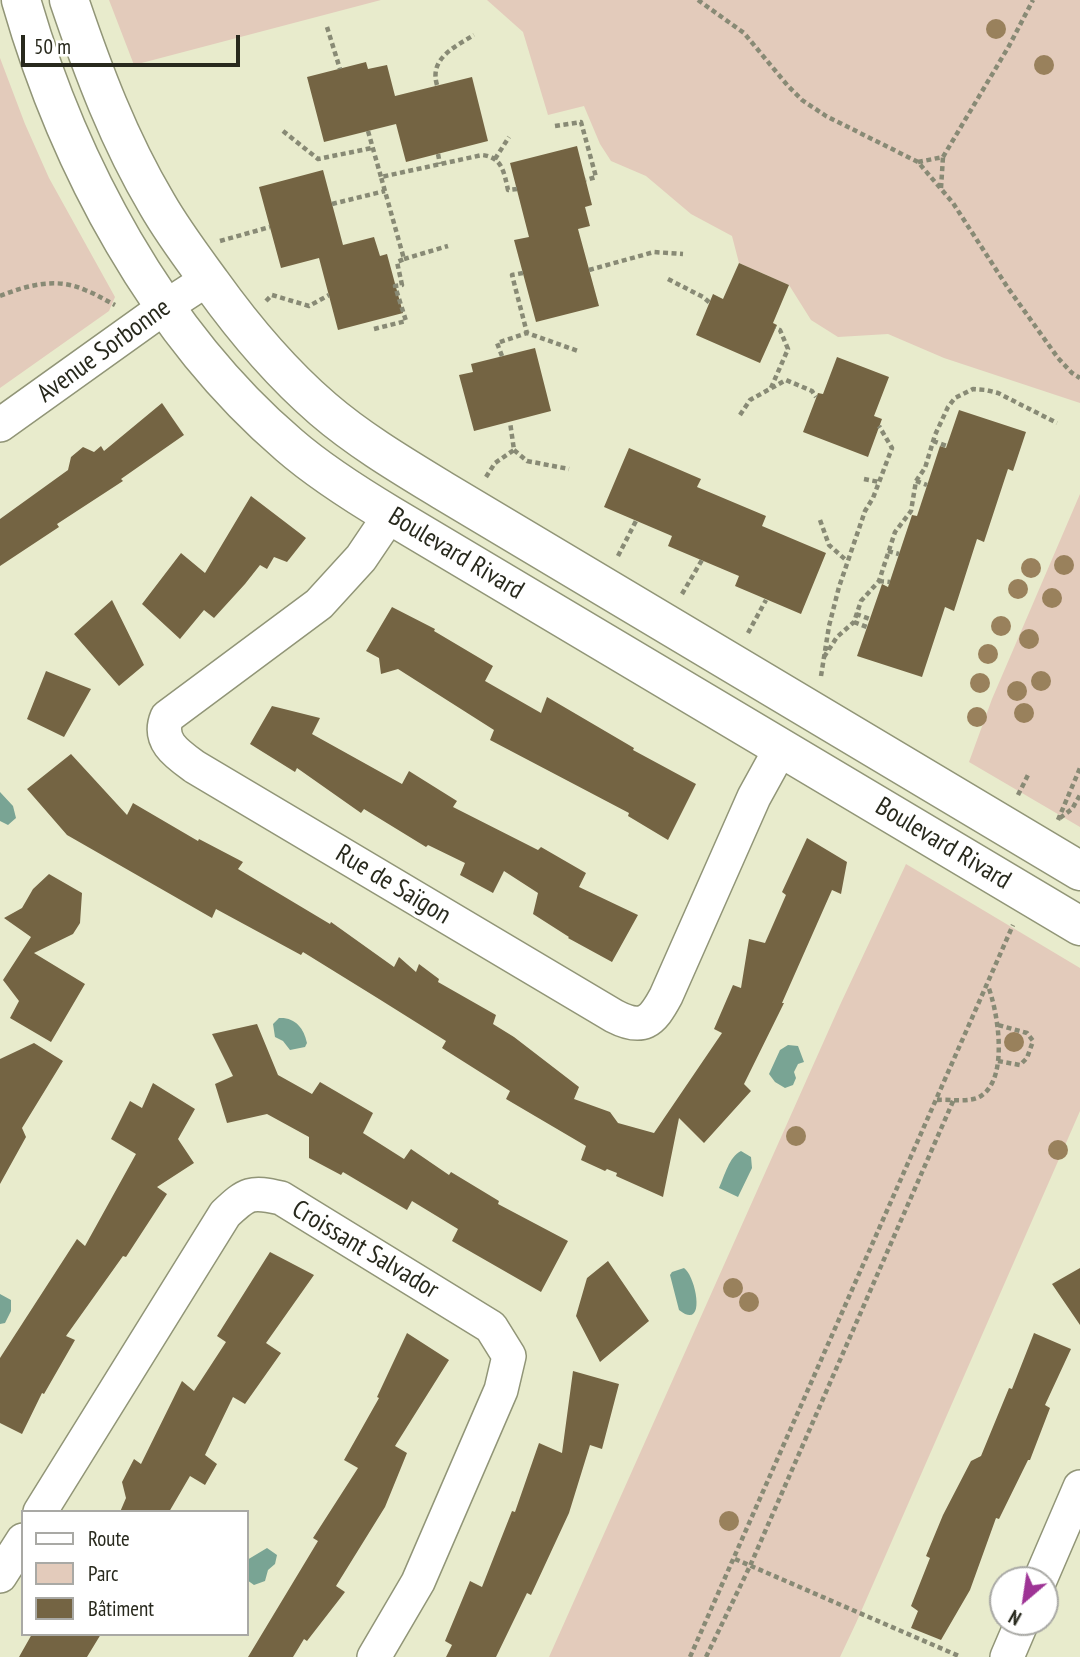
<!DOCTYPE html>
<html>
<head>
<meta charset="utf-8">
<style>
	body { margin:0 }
	#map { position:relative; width:1080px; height:1657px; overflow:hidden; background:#e8ebcc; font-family:"PT Sans Narrow",sans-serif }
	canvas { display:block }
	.legend { position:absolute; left:21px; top:1510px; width:228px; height:126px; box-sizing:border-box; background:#fff; border:2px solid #a9a9a5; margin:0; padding:9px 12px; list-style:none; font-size:21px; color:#28291d }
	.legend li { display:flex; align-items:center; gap:14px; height:35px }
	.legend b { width:35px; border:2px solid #a9a9a5 }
	.north { position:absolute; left:989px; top:1566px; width:70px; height:70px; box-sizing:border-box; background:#fff; border:2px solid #a9a9a5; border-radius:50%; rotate:209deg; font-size:19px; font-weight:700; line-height:28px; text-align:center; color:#28291d }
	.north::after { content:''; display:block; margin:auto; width:24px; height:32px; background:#9e3495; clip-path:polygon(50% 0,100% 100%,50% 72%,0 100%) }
	.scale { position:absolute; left:21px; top:35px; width:219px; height:32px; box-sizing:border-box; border:4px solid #28291d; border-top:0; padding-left:9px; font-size:21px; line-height:24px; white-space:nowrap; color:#28291d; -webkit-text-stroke:5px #fff; paint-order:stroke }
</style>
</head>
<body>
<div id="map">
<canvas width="1080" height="1657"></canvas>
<ul class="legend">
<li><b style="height:9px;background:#fff"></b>Route</li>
<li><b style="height:19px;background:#e3cbbb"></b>Parc</li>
<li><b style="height:19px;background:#746443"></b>Bâtiment</li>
</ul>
<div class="north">N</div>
<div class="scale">50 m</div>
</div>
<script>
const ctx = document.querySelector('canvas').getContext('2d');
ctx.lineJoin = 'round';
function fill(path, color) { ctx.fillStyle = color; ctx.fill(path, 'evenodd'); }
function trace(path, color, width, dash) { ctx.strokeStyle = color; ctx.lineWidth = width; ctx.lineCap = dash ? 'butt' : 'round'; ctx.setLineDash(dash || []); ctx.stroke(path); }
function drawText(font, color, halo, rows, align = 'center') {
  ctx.font = font + ' "PT Sans Narrow",sans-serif'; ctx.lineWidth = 7; ctx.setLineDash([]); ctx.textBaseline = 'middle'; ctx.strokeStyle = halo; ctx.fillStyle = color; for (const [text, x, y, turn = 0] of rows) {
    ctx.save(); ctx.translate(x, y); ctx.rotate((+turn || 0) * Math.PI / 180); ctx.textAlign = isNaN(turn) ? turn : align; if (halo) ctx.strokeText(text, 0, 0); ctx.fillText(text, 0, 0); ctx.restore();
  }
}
fill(new Path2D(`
	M109 0H381L134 65Z
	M487 0H1080V403L944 358 888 334 838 337 811 320 789 285 739 263 732 236 691 214 646 176 611 161 600 144 584 106 548 115 523 32Z
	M0 58 25 124 49 178 115 297 109 311 0 388Z
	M1080 494V827L969 762 992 699Z
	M906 864 1080 968V1111L856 1623 840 1657H549L840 1005Z`), '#e3cbbb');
fill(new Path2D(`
	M0 792 13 806 16 818 8 825 0 821Z
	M279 1018C295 1017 304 1028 307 1043L305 1047 290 1050 283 1041 275 1037 273 1024Z
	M788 1045 798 1046 804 1062 798 1064 794 1072 796 1078 793 1085 785 1088 775 1082 769 1074 780 1050Z
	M741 1151 751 1157 752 1168 738 1197 719 1188C725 1175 729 1157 741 1151Z
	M684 1268C696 1276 707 1332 679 1310L670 1275 672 1272Z
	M0 1294 11 1300V1311L5 1323 0 1324Z
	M267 1548 277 1555 275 1564 268 1570 265 1581 254 1585 247 1580V1560Z`), '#79a494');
fill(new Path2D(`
	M366 62 368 69 387 65 395 96 472 77 488 141 406 162 396 124 324 142 307 77Z
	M577 146 592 205 585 207 590 226 578 229 599 306 536 322 514 240 529 237 510 163Z
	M323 170 343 245 374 237 380 256 387 254 403 313 338 330 319 258 281 268 259 187Z
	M739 263 789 285 773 323 777 325 760 363 696 335 713 294 723 299Z
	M535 348 551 411 474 431 459 375 473 372 471 364Z
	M837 357 889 377 874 416 882 419 868 457 803 432 818 393 823 394Z
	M162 403 184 435 121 479 123 481 57 524 59 527 0 566V519L68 470 71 457 83 447 94 452 101 446 104 451Z
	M959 410 1026 432 1013 471 1008 469 984 542 977 539 954 611 945 607 922 677 857 656 882 584 888 587 912 515 917 516 940 446 946 448Z
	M629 448 701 479 697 487 766 516 762 526 826 553 801 614 735 586 739 576 668 546 672 536 604 507Z
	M251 496 306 538 287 562 274 557 267 569 260 565 245 584 214 618 204 610 180 639 142 604 181 553 205 573Z
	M112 600 144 665 119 686 74 634Z
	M392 607 435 629 434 631 493 666 485 681 541 713 547 697 634 748 633 750 696 784 668 840 628 816 629 813 490 740 494 730 398 669 381 674 379 658 366 651Z
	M46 671 91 689 64 737 27 719Z
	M272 706 320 718 312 734 402 784 409 771 457 801 453 807 538 850 541 847 586 873 579 887 638 915 612 962 568 938 569 937 533 914 538 893 504 871 493 893 460 875 465 863 428 845 426 847 364 809 361 813 297 768 295 772 250 744Z
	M71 754 127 815 133 803 198 841 199 839 243 862 238 869 330 924 331 922 394 967 399 957 416 972 419 964 439 979 438 982 496 1015 493 1024 514 1037 579 1087 574 1099 610 1112 618 1123 654 1133 722 1033 714 1029 733 985 741 988 749 939 765 943 786 895 782 892 807 838 847 862 841 894 832 890 782 1003H784L744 1084 751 1091 704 1143 679 1118 663 1197 616 1176 617 1173 607 1169 605 1171 581 1160 586 1146 506 1099 510 1091 442 1048 446 1041 379 999 303 952 301 955 216 909 212 918 67 835 27 789Z
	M49 874 82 893 80 923 73 934 34 953 85 984 51 1042 10 1018 19 1001 3 980 31 937 4 918 22 908 33 889Z
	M257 1024 278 1075 312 1094 320 1082 373 1113 363 1133 404 1159 411 1149 449 1175 451 1172 499 1201 498 1204 568 1241 541 1292 452 1241 458 1229 412 1201 407 1210 343 1172 341 1175 309 1158V1137L267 1114 227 1123 215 1084 233 1076 212 1034Z
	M34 1043 63 1061 22 1128 26 1137 0 1184V1059Z
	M153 1083 195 1109 178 1139 194 1163 157 1187 167 1194 126 1257 123 1256 66 1336 75 1340 44 1394 42 1393 22 1434 0 1423V1358L77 1239 85 1246 136 1154 111 1139 130 1101 142 1108Z
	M270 1252 314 1275 266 1343 281 1353 245 1404 233 1397 205 1455 217 1464 205 1485 190 1476 169 1512H120L126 1498 122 1482 134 1459 141 1464 182 1381 194 1391 226 1342 217 1336Z
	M608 1261 649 1321 600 1362 576 1316 587 1278Z
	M1080 1268V1325L1052 1284Z
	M407 1333 449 1360 395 1446 407 1453 385 1507 336 1586 345 1592 307 1641 304 1639 293 1657H248L318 1541 313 1538 358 1468 344 1460 379 1398 377 1397Z
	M1034 1333 1071 1349 1045 1405 1050 1408 1030 1460H1028L999 1519 996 1518 970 1590 941 1640 911 1628 918 1611 911 1606 930 1558 926 1556 943 1515 971 1461 981 1456 1009 1388 1012 1389Z
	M573 1371 619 1384 602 1449 590 1445 569 1513 531 1595 527 1593 496 1657H446L452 1645 445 1641 470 1581 482 1587 512 1511 515 1512 539 1443 562 1453Z
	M32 1634H101L87 1657H19Z`), '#746443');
const minor = new Path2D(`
	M0 425 165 307 208 279
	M390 515 361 558 319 604 167 717C157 741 177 754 195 767L614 1016C643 1031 652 1022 666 996L754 797 781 748
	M40 1512 225 1214C247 1193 251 1191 281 1198L491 1327 509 1356 501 1390 418 1582 374 1657
	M0 1576 23 1540
	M1040 1580 1080 1487
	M1007 1657 1022 1622`);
const tertiary = new Path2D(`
	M21 0C68 164 158 333 289 445 320 472 355 494 390 515L1080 926
	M69 0C93 71 119 140 157 204 173 232 192 257 211 283 244 329 280 372 323 409 359 440 401 465 442 490L1080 871`);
trace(minor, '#919577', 36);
trace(tertiary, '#919577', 41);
trace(new Path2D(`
	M698 0 744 33 788 86 802 100 826 116 918 162 953 203 1008 288 1058 358 1072 373 1080 378
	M327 27 340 69
	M437 85C429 59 454 47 474 35
	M555 126 581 122 596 177 586 180
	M283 131 318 159 372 148
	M368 131 381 177
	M438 154 440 164
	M495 159 509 137
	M918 162 943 157 1009 46 1033 0
	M941 188 943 157
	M332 204 385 191
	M220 241 270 227
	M404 259 448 246
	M589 270 654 252 683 254
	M523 273 512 275 527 333 578 351
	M668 279 703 297 710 303
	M0 296C28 285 57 277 85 290 96 294 105 300 115 305
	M266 301 272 295 309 306 329 295
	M374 329 406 321 395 286 402 285 397 262 404 259 381 177 482 155C502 157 504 172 508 190L517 189
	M502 356 497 343 527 333
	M771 388 788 349 780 330 775 328
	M740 415 750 400 786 380 812 391 816 397
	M933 441 947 446
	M514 450 527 461 569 469
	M486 477 495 463 514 450 510 422
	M864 479 879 482
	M916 481 927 485
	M820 520 829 545 847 561
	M888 551 899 554
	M618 556 636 521
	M879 581 890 582
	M682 594 702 560
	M856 614 870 619
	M854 622 867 627
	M748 633 766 600
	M824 657 837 637 854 622 861 601 879 581 895 532 911 511 916 481 925 468 935 435 948 407 955 398 973 389 986 390 998 393 1057 423
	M821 676 829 626 839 587 865 511 873 498 892 448 879 426
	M1018 795 1029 773
	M1060 818 1072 809 1080 795
	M1058 820 1080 768
	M998 1061 1020 1065 1027 1058 1033 1041 1027 1033 998 1025
	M937 1100C951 1099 970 1103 981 1096 1009 1078 998 1012 988 986
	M735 1559 961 1657
	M690 1657 1013 925
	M706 1657 750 1566 954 1099`), '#888a75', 4.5, [5, 3.5]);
trace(minor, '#fff', 33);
trace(tertiary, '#fff', 38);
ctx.fillStyle = '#99815c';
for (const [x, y] of [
	[996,29],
	[1044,65],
	[1064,565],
	[1031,568],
	[1018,589],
	[1052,598],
	[1001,626],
	[1029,639],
	[988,654],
	[1041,681],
	[980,683],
	[1017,691],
	[1024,713],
	[977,717],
	[1014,1042],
	[796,1136],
	[1058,1150],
	[733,1288],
	[749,1302],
	[729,1521]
]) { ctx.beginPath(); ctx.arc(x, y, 10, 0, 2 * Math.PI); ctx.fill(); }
drawText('26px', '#28291d', '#fff', [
	["Avenue Sorbonne",104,351,-36],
	["Boulevard Rivard",456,554,31],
	["Boulevard Rivard",943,844,31],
	["Rue de Saïgon",393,885,31],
	["Croissant Salvador",365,1250,31]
]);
</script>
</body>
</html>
